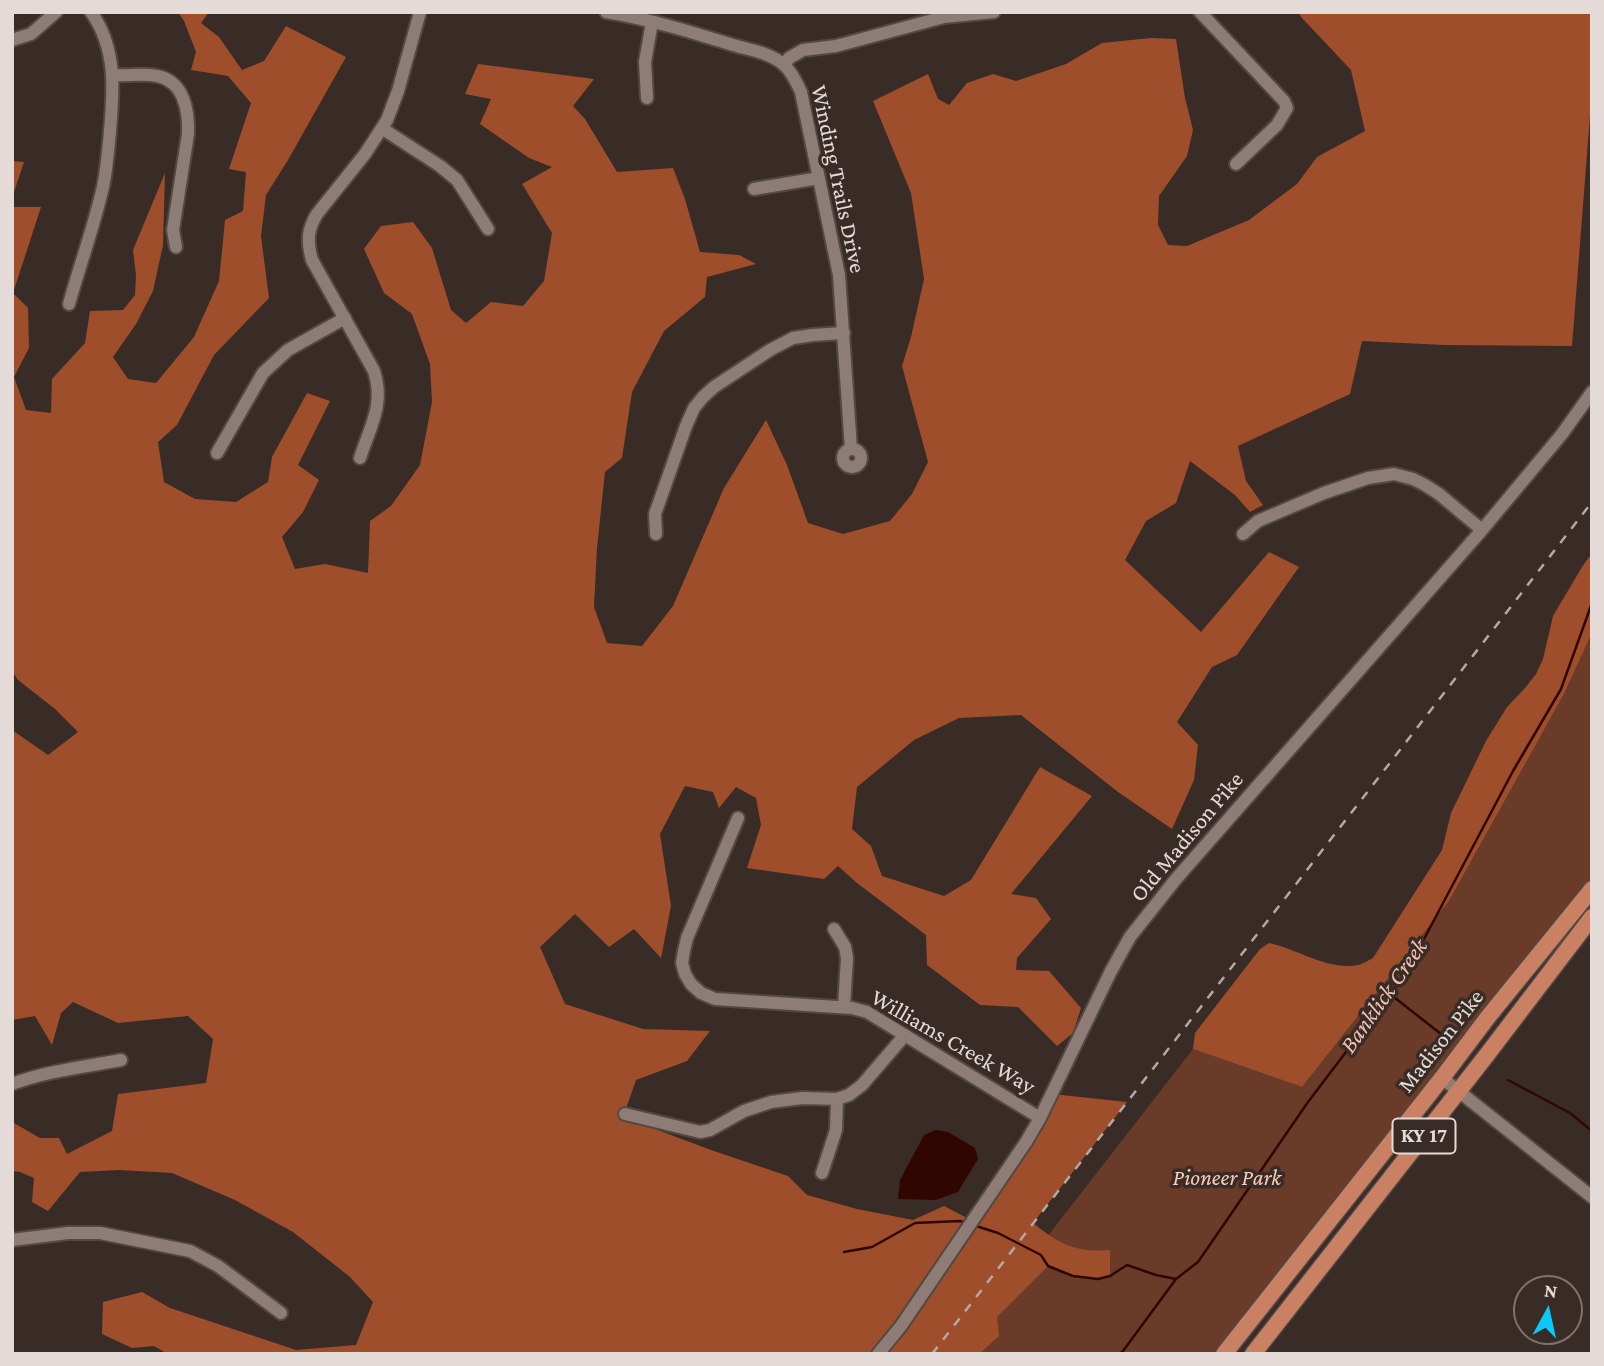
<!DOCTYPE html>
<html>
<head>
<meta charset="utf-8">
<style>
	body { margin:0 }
	#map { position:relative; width:1604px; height:1366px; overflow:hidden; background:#392c26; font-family:"Crimson Pro",serif }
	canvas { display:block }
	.frame { position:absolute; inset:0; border:14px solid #e4dbd8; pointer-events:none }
	.north { position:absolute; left:1513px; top:1275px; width:70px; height:70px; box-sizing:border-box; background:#392c26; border:2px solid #7d726d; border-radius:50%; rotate:8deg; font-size:19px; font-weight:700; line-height:28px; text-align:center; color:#e4dbd8 }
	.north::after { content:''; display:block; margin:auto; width:24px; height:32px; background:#09cafa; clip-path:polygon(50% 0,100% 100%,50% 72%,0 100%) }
</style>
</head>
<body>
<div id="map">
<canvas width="1604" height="1366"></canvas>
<div class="frame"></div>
<div class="north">N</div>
</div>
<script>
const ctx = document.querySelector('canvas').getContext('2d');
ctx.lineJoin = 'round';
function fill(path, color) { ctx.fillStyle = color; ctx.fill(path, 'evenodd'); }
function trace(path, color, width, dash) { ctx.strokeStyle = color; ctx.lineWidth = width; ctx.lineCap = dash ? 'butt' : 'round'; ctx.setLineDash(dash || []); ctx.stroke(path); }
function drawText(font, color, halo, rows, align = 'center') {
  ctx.font = font + ' "Crimson Pro",serif'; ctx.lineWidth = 7; ctx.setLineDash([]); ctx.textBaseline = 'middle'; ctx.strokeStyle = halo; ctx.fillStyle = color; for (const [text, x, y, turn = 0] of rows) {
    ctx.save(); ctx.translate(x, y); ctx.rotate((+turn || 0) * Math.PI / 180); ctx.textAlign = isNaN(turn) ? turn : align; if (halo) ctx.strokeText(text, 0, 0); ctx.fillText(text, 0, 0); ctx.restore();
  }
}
fill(new Path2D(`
	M1592 633V889L1224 1354H956L1193 1049 1302 1087 1449 901 1564 694Z`), '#693b28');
fill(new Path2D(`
	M178 12H209L201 23 219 37 242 70 264 61 286 26 346 57 288 160 266 195 261 236 269 298 214 355 177 425 158 442 164 482 195 499 236 502 268 482 272 457 307 393 330 401 298 465 319 480 303 512 282 537 295 569 325 564 368 573 370 521 391 506 420 465 432 402 430 364 412 314 384 293 364 249 381 226 413 222 432 248 451 310 466 323 491 302 523 306 544 281 552 233 522 184 552 167 529 158 480 124 491 99 465 94 478 64 594 79 573 106 585 119 617 172 673 168 685 199 700 252 739 255 756 264 707 277 705 297 664 331 632 392 622 458 605 472 597 548 594 607 607 643 642 646 673 606 724 488 766 420 787 465 808 523 843 534 890 521 912 494 928 462 902 366 911 337 924 279 911 193 873 101 928 74 938 99 949 105 967 83 993 74 1016 81 1066 64 1102 43 1151 38 1176 39 1185 98 1193 130 1187 156 1159 196 1158 225 1168 245 1187 246 1249 220 1297 184 1317 157 1365 131 1351 70 1302 18 1298 12H1592V90L1572 346 1444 345 1362 341 1350 394 1238 446 1246 481 1263 505 1250 512 1235 495 1190 461 1176 503 1146 521 1125 560 1201 632 1269 552 1299 567 1237 655 1212 667 1177 722 1198 745 1194 780 1172 829 1118 792 1021 715 959 718 914 740 857 787 852 829 871 846 882 876 944 896 971 880 1040 767 1092 796 1011 894 1036 898 1051 919 1017 958 1016 970 1049 971 1081 1008 1073 1033 1057 1046 1018 1007 980 1005 927 965 926 935 857 883 838 866 824 879 747 868 761 825 756 798 736 787 719 808 713 792 685 786 660 834 671 906 661 958 634 929 609 947 575 914 540 947 565 1004 643 1029 710 1031 687 1061 636 1080 623 1117 711 1150 788 1176 807 1195 857 1209 913 1220 944 1206 973 1221 1052 1094 1127 1102 1033 1223C1059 1244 1076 1253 1110 1250V1276C1087 1282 1068 1274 1048 1266L997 1317 999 1336 979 1354H168L154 1346 132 1348 102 1334 103 1302 142 1292 170 1308 296 1350 356 1345 373 1302 350 1277 293 1232 235 1200 172 1173 119 1170 80 1172 48 1211 32 1202 34 1178 20 1172 12 1171V1125L14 1123 40 1138H59L67 1154 112 1131 118 1094 206 1083 213 1039 188 1016 118 1023 73 1002 61 1013 52 1045 35 1016 12 1020V733L15 732 48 755 78 732 55 709 18 680 12 671V207H41L13 293 28 308 29 348 14 377 26 410 51 413 52 379 85 343 90 311 123 310 135 295 136 275 133 250 165 173 163 245 153 291 136 324 113 357 128 379 156 383 194 337 219 281 225 220 243 211 246 172 229 169 251 103 228 76 191 70 196 52 184 21Z
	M12 161 24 162 12 198Z
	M1592 556V633L1564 694 1449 901 1302 1087 1193 1049 1195 1033 1260 949 1269 943C1297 949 1329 971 1358 965 1363 964 1369 960 1373 958L1442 850 1451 813 1486 741 1507 707 1525 688 1536 674 1543 659 1553 616 1582 567 1589 557Z`), '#9f4e2b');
fill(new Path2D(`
	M936 1130 948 1132 975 1148 978 1159 958 1192 936 1200 898 1199 900 1180 924 1135Z`), '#300700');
trace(new Path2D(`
	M1390 994 1441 1034
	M1508 1080 1570 1113 1592 1131
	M976 1226 998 1233 1041 1255 1048 1266 1073 1276 1098 1279 1110 1276 1127 1265 1156 1275 1176 1279
	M844 1252 872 1247 915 1223 960 1221 966 1223
	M1119 1354 1123 1351 1176 1279 1198 1262 1308 1102 1406 973 1513 771 1561 689 1592 603`), '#300700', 2.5);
const minor = new Path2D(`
	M606 12C649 19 691 32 733 45 750 50 771 53 784 65 792 72 797 83 801 92L839 275 851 449
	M1200 12 1284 101 1287 108 1277 125 1236 164
	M12 40 31 34 56 12
	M784 65 789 58 803 50 836 46 944 17 994 12
	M113 75C127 76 144 73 157 76 184 81 189 111 188 134L173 230 176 247
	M647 98 645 62 652 22
	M383 129 440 166 457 180 488 229
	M754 189 819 178
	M69 304C79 268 92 232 101 195 106 178 107 160 109 142 113 97 119 51 91 12
	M843 458a9 9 0 1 1 18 0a9 9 0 1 1-18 0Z
	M217 453 263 373 288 350 345 318
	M360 458C370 427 385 404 374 371L312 260C307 242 307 230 317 214L365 154 387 120 398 91 420 12
	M656 534 655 514 686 426 694 408 703 397 714 387 770 350 793 338 813 335 844 333
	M1243 534 1258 521 1324 493 1368 478 1394 474 1413 479 1425 485 1439 494 1482 530
	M738 818 687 938 684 951 682 963 685 974 691 984 701 993 715 999 852 1008 867 1012 1040 1118
	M834 929 845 947 847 958 844 1007
	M1442 1078 1592 1197
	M12 1084C47 1071 84 1067 121 1060
	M625 1114 700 1132 710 1130 744 1111 771 1102 802 1098 837 1099 849 1095 862 1085 905 1035
	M822 1173 836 1130 837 1099
	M12 1240 68 1233H100L190 1251 218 1266 281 1313
	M878 1354 901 1326 1026 1142 1040 1118 1111 971 1130 937 1176 879 1482 530 1562 434 1592 392`);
const major = new Path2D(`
	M1224 1354 1442 1078 1488 1017 1592 889
	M1253 1354 1486 1056 1592 917`);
trace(minor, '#534843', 16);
trace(major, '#534843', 19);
trace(minor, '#8d7d76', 12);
trace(major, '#ca8163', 16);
trace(new Path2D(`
	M932 1354 1592 502`), '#b3a9a5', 2.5, [9, 9]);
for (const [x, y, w] of [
	[1424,1136,63]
]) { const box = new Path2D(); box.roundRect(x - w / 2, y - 17.5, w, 35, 5); ctx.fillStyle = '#392c26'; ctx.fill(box); trace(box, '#e4dbd8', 2); }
drawText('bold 21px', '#e4dbd8', null, [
	["KY 17",1424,1136]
]);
drawText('23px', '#e4dbd8', '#392c26', [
	["Winding Trails Drive",838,179,78],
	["Old Madison Pike",1187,837,-50],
	["Madison Pike",1441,1041,-52],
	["Williams Creek Way",953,1042,30]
]);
drawText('italic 23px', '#f9cab8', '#392c26', [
	["Pioneer Park",1227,1178]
]);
drawText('italic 24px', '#f0c2af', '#392c26', [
	["Banklick Creek",1384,996,-55]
]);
</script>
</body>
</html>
